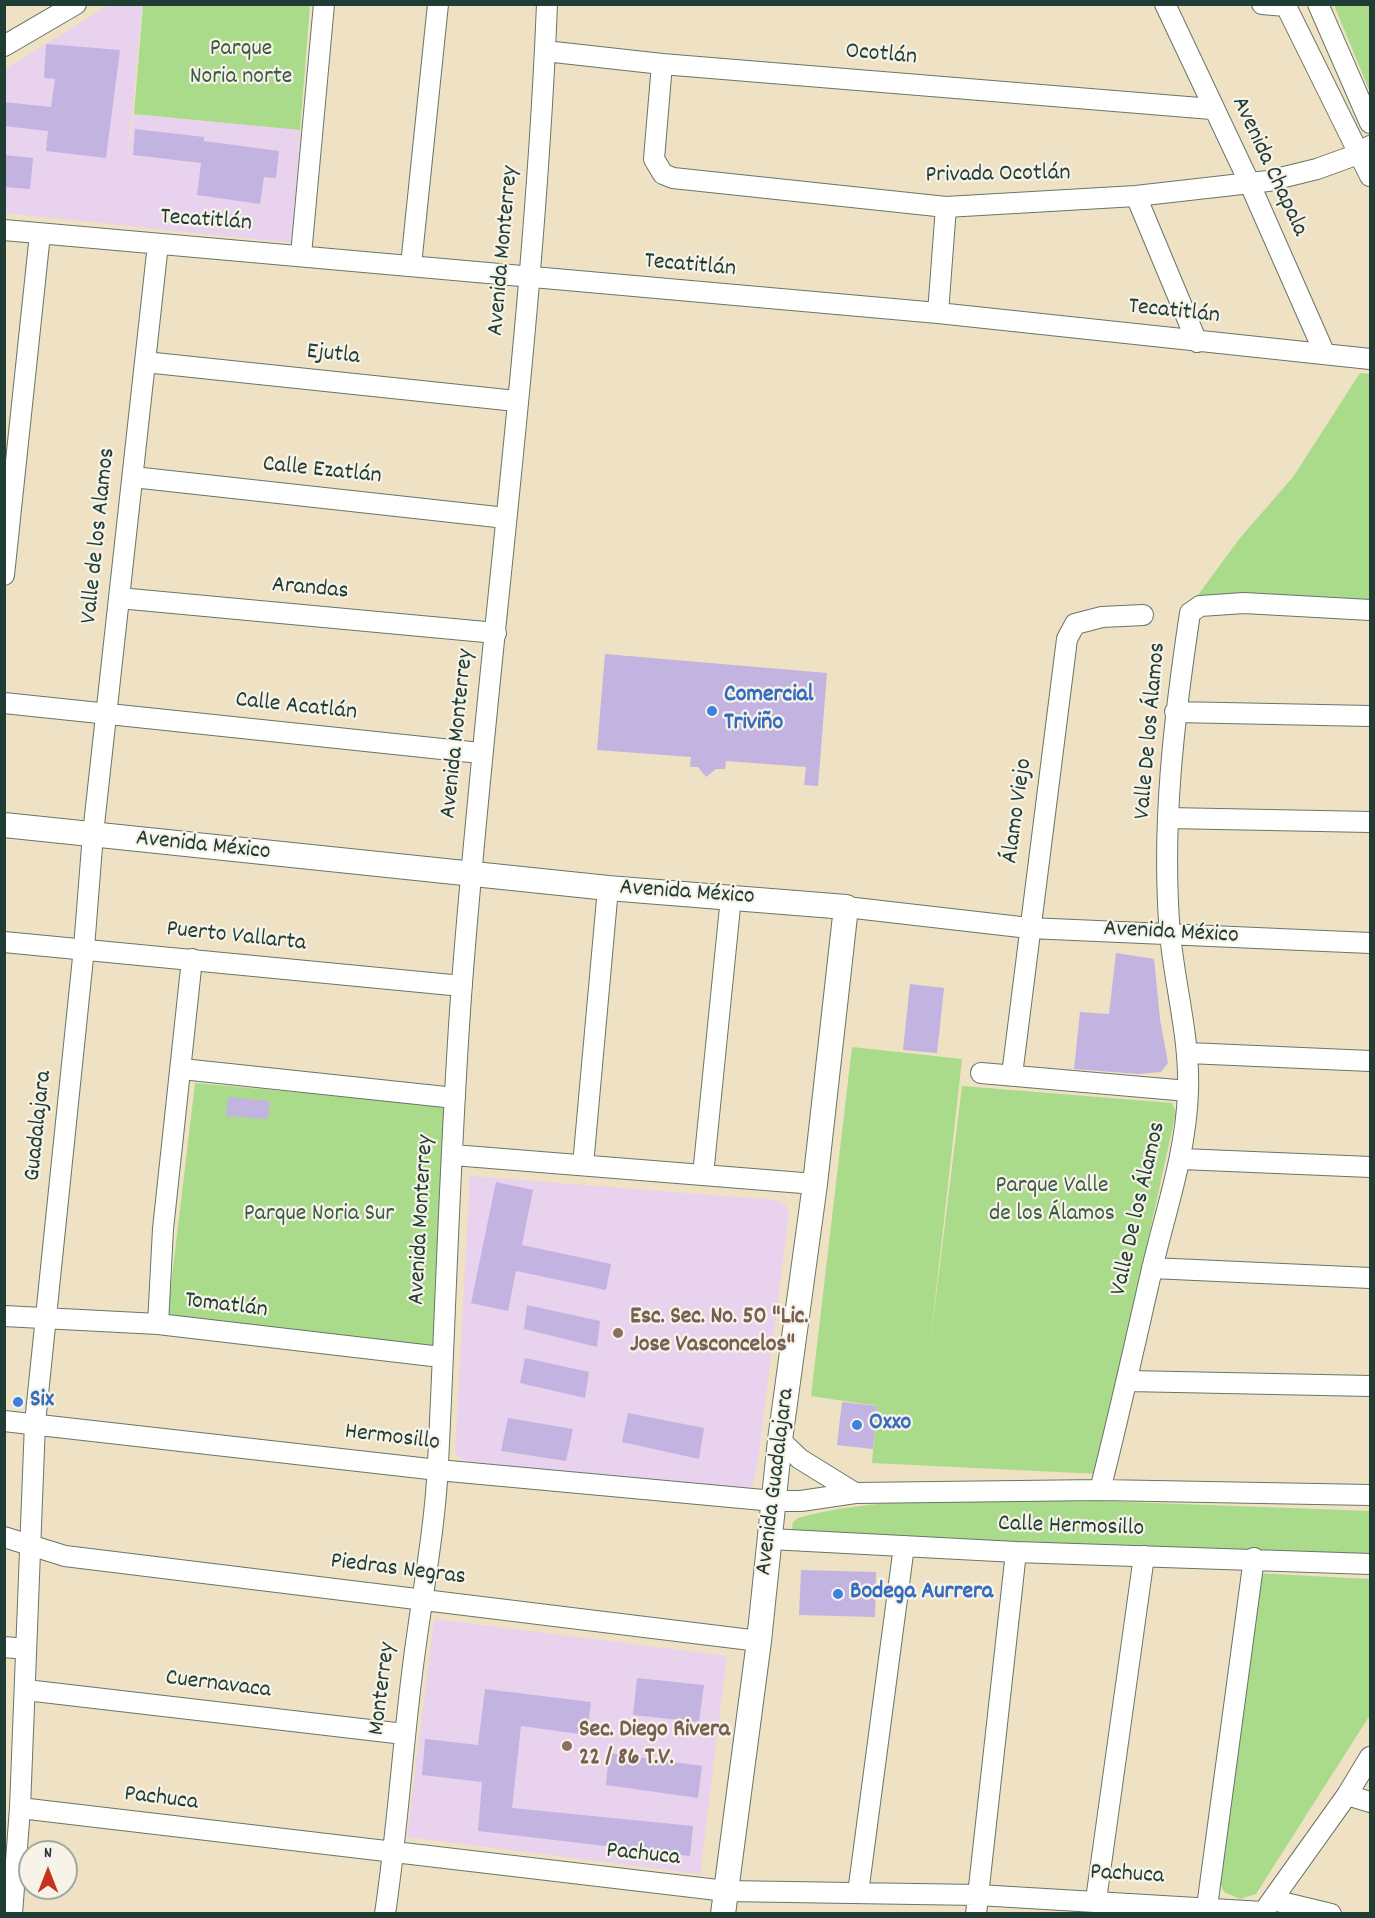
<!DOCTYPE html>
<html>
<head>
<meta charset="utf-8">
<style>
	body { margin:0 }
	#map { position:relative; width:1375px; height:1918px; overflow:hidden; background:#efe1c3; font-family:Dekko,sans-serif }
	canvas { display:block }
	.frame { position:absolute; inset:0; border:6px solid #1f3d34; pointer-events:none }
	.north { position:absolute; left:18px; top:1840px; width:60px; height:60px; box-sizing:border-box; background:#f7f3e8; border:2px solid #a1aaa0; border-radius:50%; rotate:0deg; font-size:16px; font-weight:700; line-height:24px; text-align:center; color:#1f3d34 }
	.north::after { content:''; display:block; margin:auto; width:21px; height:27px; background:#c8321e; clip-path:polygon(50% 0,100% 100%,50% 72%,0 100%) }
</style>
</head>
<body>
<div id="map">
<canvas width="1375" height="1918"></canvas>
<div class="frame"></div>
<div class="north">N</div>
</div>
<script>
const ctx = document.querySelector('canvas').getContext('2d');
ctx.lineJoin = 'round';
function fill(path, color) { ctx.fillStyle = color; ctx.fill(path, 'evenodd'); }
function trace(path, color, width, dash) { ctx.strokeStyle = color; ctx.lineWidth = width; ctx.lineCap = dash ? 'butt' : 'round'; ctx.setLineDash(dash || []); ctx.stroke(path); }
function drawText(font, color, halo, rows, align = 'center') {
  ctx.font = font + ' Dekko,sans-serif'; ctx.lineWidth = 4.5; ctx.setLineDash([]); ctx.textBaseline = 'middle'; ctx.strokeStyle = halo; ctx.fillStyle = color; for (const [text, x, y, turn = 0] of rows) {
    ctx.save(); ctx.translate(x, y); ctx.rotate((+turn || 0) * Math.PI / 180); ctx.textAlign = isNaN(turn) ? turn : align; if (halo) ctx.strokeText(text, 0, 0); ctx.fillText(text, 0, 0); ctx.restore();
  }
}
fill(new Path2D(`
	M109 5H142L128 157 134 114 300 130 292 243 5 213V69Z
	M470 1176 775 1200 785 1205 789 1213 758 1460 753 1485 747 1492 464 1461 455 1453Z
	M434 1619 727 1656 700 1874 407 1837Z`), '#e8d2ee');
fill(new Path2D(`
	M143 5H310L300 130 134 114Z
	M1334 5H1370V92Z
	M1360 373 1370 374V599H1195L1240 538 1293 477Z
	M852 1047 962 1059 930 1345 962 1086 1172 1103 1176 1112 1114 1395 1099 1474 872 1463 877 1406 811 1396Z
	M195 1083 449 1106 433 1353 167 1319Z
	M1099 1501 1370 1511V1560L791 1534 793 1522 798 1518C896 1492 1000 1503 1099 1501Z
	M1254 1573 1370 1579V1715L1256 1894 1240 1899 1224 1892 1220 1883Z`), '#a9db8b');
fill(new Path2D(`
	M46 44 120 50 106 158 46 151 48 131 4 126V102L51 107 55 79 44 78Z
	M135 129 204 137V141L279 151 276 178 264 177 260 204 197 195 201 163 133 155Z
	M4 155 33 158 30 189 4 187Z
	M605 654 827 673 818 786 804 785 806 767 726 761 725 769H716L706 777 698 767H690L691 757 597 750Z
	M1116 953 1154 959 1160 1019 1168 1063 1161 1072 1139 1074 1074 1069 1080 1012 1109 1014Z
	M910 984 944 988 937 1053 903 1050Z
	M228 1097 270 1101 268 1119 226 1116Z
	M496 1182 533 1190 522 1245 611 1264 606 1290 516 1271 508 1311 471 1303Z
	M527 1305 600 1321 597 1347 524 1329Z
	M525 1358 589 1372 585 1398 520 1383Z
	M842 1402 877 1406 873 1449 837 1445Z
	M628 1413 704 1428 699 1459 622 1442Z
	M508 1418 573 1429 566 1461 501 1451Z
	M801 1570 876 1572 875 1617 799 1615Z
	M637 1678 704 1685 699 1722 633 1715Z
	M485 1689 591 1702 587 1735 521 1726 512 1808 693 1826 690 1856 478 1831 482 1782 422 1775 425 1739 478 1745Z
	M609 1753 702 1766 698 1798 606 1785Z`), '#c3b3e1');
const minor = new Path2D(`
	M1165 4 1249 182 1324 352
	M1262 4 1286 6
	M1285 4 1370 176
	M1318 4 1370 123
	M4 46 76 4
	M545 51 662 64 1212 109
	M662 64 654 159 663 174 673 178 946 207 1136 196 1268 181 1317 169 1361 153 1370 146
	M1136 196 1197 342
	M4 230 938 313 1370 359
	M301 255 324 4
	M411 265 438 4
	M938 313 946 207
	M145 362 516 401
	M133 477 506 518
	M4 575 40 234
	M119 598 496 633
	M4 703 480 753
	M1175 712 1370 716
	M1168 818 1370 822
	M846 907 1029 928 1370 943
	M4 942 462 986
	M1188 1053 1370 1061
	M182 1069 455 1098
	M981 1073 1188 1091
	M1012 1075 1067 639 1075 624 1102 617 1143 615
	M453 1155 815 1184
	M1182 1159 1370 1167
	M583 1165 608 888
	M703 1175 731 897
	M1152 1268 1370 1278
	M4 1316 158 1324 441 1357
	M158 1324 163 1229 192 959
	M1128 1381 1370 1386
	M4 1421 438 1470 774 1501H801L855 1493 1100 1490 1370 1495
	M780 1440 800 1459 855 1493
	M1100 1490C1119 1416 1135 1343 1152 1269 1166 1209 1186 1153 1188 1092 1190 1038 1175 987 1170 934 1161 827 1174 719 1190 613L1200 606 1244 603 1370 610
	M4 1537 65 1556 759 1641
	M770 1539 1016 1552 1370 1564
	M4 1647 26 1649
	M26 1690 404 1734
	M1347 1795 1370 1802
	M20 1808 726 1891 978 1895 1263 1912
	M858 1893 904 1546
	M1096 1900 1144 1556
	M1273 1900 1331 1914
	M1207 1907 1254 1558
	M12 1914 20 1808 35 1423 84 948 93 834 158 244
	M385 1914C397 1834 402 1754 412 1674 420 1606 435 1532 438 1464 446 1304 450 1143 462 983 487 657 534 332 547 4
	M976 1914 1016 1552
	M1262 1914 1347 1795 1370 1757`);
const major = new Path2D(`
	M4 825 608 888 846 907 815 1184 780 1440 759 1641 723 1914`);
trace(minor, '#687666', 22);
trace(major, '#687666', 26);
trace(minor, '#fff', 20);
trace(major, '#fff', 24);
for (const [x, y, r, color] of [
	[712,711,6,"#3f7fe0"],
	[618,1333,6,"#8d6e63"],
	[18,1402,6,"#3f7fe0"],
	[857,1425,6,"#3f7fe0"],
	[838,1594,6,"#3f7fe0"],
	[567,1746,6,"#8d6e63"]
]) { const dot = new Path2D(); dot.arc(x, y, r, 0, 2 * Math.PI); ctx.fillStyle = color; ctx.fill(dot); trace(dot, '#f7f3e8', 2); }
drawText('24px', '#3b5d45', '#f7f3e8', [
	["Parque",241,51],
	["Noria norte",241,79],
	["Parque Valle",1052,1188],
	["de los Álamos",1052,1216],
	["Parque Noria Sur",319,1216]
]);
drawText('24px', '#1f3d34', '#f7f3e8', [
	["Ocotlán",881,56,5],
	["Avenida Chapala",1268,167,65],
	["Privada Ocotlán",998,176,-1],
	["Tecatitlán",206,222,4],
	["Avenida Monterrey",505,251,-85],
	["Tecatitlán",690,267,5],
	["Tecatitlán",1174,313,6],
	["Ejutla",333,356,6],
	["Calle Ezatlán",322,472,6],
	["Valle de los Alamos",100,536,-84],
	["Arandas",310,590,5],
	["Calle Acatlán",296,708,6],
	["Valle De los Álamos",1152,731,-85],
	["Avenida Monterrey",459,734,-84],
	["Álamo Viejo",1019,811,-82],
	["Avenida México",203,847,6],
	["Avenida México",687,894,4],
	["Avenida México",1171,934,3],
	["Puerto Vallarta",236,938,6],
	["Guadalajara",40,1126,-84],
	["Valle De los Álamos",1140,1209,-77],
	["Avenida Monterrey",423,1220,-87],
	["Tomatlán",226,1307,7],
	["Hermosillo",392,1439,7],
	["Avenida Guadalajara",777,1482,-83],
	["Calle Hermosillo",1071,1528,2],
	["Piedras Negras",398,1571,7],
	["Cuernavaca",218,1686,7],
	["Monterrey",384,1689,-83],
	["Pachuca",161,1800,7],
	["Pachuca",643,1856,6],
	["Pachuca",1127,1876,3]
]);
drawText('bold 24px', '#366cbe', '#f7f3e8', [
	["Comercial",724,697],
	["Triviño",724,725],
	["Six",30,1402],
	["Oxxo",869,1425],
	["Bodega Aurrera",850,1594]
], 'left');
drawText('bold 24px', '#785e54', '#f7f3e8', [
	["Esc. Sec. No. 50 \"Lic.",630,1319],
	["Jose Vasconcelos\"",630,1347],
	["Sec. Diego Rivera",579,1732],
	["22 / 86 T.V.",579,1760]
], 'left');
</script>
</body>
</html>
